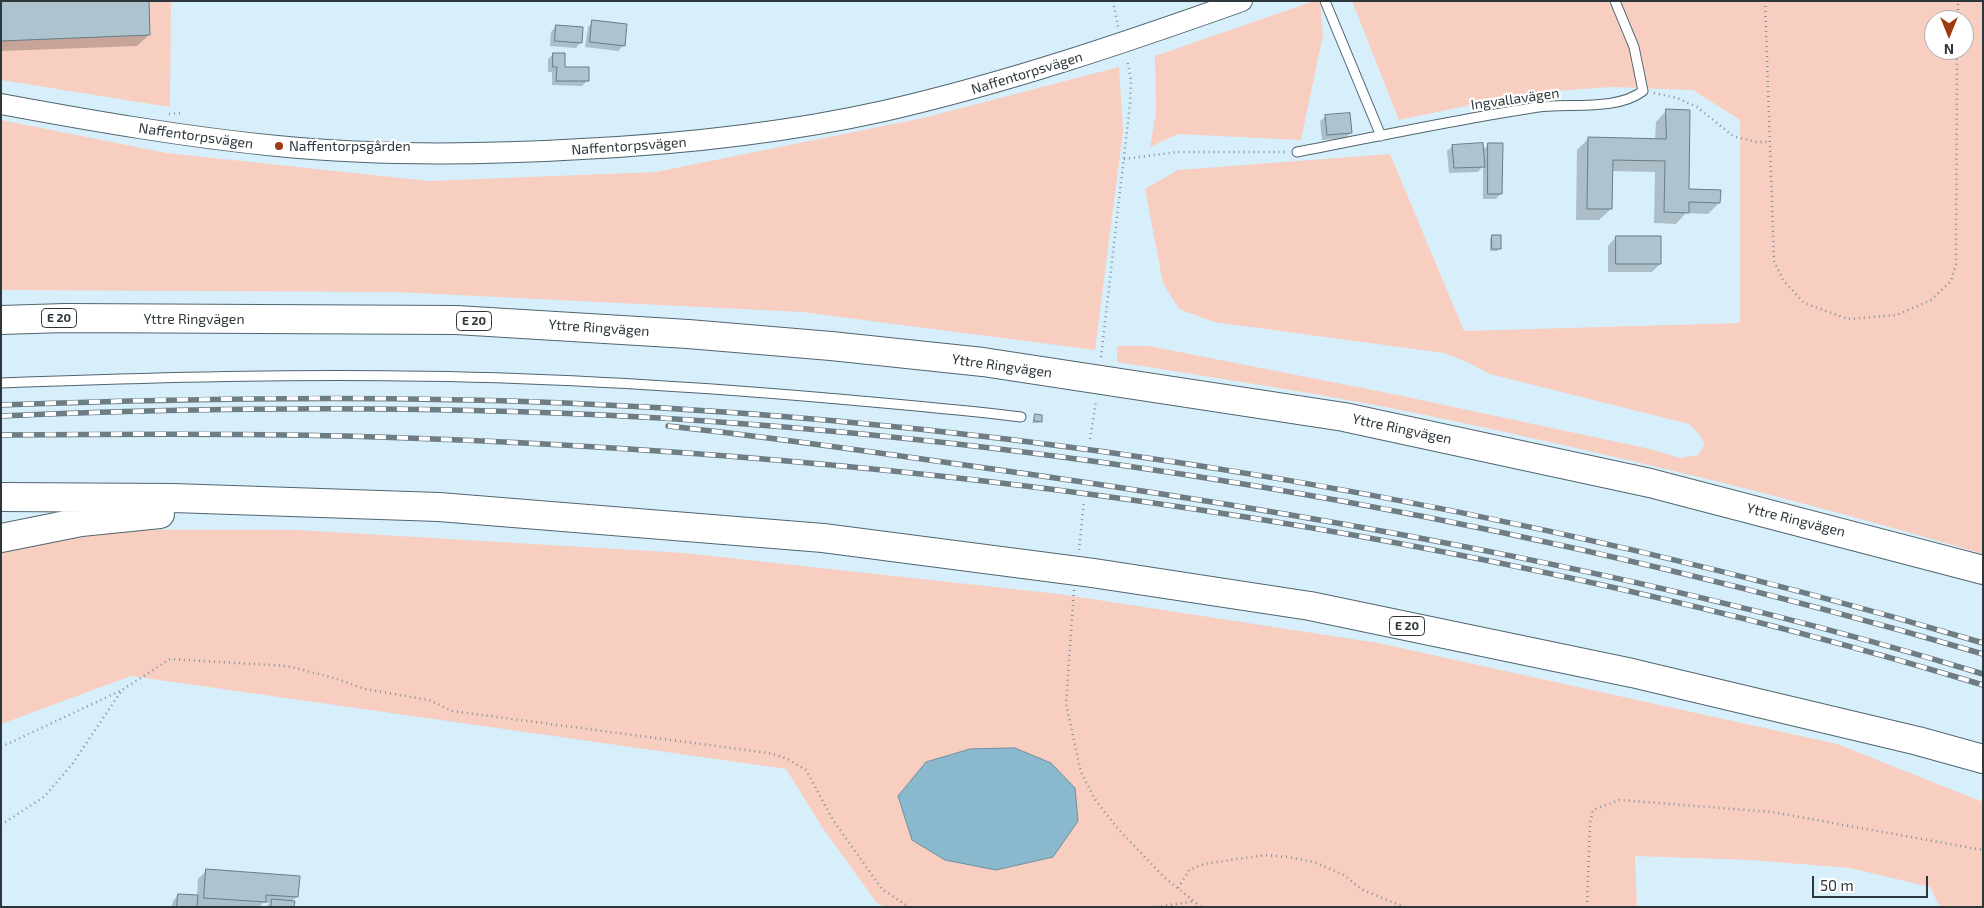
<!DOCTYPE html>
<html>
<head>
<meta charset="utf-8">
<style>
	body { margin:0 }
	#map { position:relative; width:1984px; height:908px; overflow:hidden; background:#d7effb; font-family:"Exo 2",sans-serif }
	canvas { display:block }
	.frame { position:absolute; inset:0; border:2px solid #2d363b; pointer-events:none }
	.north { position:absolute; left:1924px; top:10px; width:50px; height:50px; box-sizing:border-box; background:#fff; border:1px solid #abafb1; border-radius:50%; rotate:180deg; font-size:14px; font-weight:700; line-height:20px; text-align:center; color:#2d363b }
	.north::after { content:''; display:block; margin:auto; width:18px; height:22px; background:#9f3911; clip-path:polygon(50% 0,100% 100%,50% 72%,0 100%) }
	.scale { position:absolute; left:1812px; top:876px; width:116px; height:22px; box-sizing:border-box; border:2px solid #2d363b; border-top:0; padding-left:6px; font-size:15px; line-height:18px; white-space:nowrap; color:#2d363b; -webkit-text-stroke:4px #fff; paint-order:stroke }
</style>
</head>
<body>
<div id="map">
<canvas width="1984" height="908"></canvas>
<div class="frame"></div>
<div class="north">N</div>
<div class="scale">50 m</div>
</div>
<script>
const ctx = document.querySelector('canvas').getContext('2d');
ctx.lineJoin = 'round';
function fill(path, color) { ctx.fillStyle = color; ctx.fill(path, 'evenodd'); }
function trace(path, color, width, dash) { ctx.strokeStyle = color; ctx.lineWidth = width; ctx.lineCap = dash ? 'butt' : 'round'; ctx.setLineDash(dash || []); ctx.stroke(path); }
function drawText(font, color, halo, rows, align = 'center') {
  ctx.font = font + ' "Exo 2",sans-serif'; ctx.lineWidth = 4.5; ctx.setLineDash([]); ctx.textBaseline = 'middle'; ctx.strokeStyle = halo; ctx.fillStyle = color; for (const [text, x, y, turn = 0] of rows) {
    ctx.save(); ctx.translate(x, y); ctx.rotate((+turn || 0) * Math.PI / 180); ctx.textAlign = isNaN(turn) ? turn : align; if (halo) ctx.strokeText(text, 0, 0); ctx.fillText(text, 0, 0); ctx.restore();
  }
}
fill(new Path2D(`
	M1 1H171L170 107 1 80Z
	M1314 1H1320L1323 35 1301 140 1178 134 1150 147 1156 112 1155 56Z
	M1352 1H1983V554C1796 498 1607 453 1416 413 1317 393 1217 378 1117 362V346H1149L1393 394 1650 449 1680 458 1698 455 1705 445 1700 435 1689 424 1490 374 1467 362 1444 353 1214 322 1179 309 1163 283 1145 189 1178 170 1390 154 1464 331 1740 323V120L1693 90 1612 87 1527 93 1399 120ZM1934 20H1964V50H1934Z
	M1119 67 1123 131 1095 350 802 312 396 292 1 290V120L167 153 429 181 656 172 923 118Z
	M1 529 298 530 684 553 1059 594 1378 643 1837 744 1983 802V907H1940L1930 887 1850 868 1751 860 1635 856 1637 907H885L876 902 822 827 786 769 131 676 1 724Z`), '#f8cec0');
const water = new Path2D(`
	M1015 748 1051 763 1075 788 1078 821 1053 857 996 870 945 860 912 840 898 796 926 762 970 749Z`);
fill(water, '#8ab8cd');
trace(water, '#6e91a1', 1);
fill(new Path2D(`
	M1 1 149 35 137 46 1 51Z
	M593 22 624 45 618 51 585 47 588 27Z
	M556 26 581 42 576 48 550 46 551 32Z
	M553 54 564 68 588 80 582 86 552 85V72H548V59Z
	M1667 110 1687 190 1719 203 1708 214 1686 213 1676 224 1654 223 1655 172 1611 171V209L1599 220H1576L1577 150 1588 139 1655 140 1656 122Z
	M1326 116 1351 132 1346 138 1322 140 1320 121Z
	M1489 144 1501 193 1496 199H1483V166L1478 172 1449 173 1447 151 1453 146 1482 151Z
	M1492 236 1500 248 1497 251H1490V239Z
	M1616 237 1660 264 1652 272H1608V246Z
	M1035 416 1040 421 1038 423H1032Z
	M206 871 297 896 291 902 293 907H266L270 903H263L259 907H172L173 901 178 895 197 896 198 879Z`), '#0003');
const building = new Path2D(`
	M1 1H149L150 35 1 41Z
	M592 20 627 24 625 46 590 42Z
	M556 25 583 27 582 43 555 41Z
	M553 53H565V67H589V81H556L557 67H553Z
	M1666 109 1690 110 1689 189 1721 190 1720 203 1689 202V213L1664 212 1665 161 1613 160 1612 209H1587L1588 137 1666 139Z
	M1350 113 1352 133 1327 135 1325 115Z
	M1483 143 1485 167 1454 168 1452 145Z
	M1488 143H1503L1502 194H1488Z
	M1492 235H1501V249H1492Z
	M1616 236H1661V264H1616Z
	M1035 414 1042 415V422L1034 421Z
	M206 869 300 876 298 897 266 895V902L204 898Z
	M178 894 198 895 197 907H177Z
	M272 899 295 901 294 907H271Z`);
fill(building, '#adc4cf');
trace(building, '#667c86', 1);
const service = new Path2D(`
	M1325 1 1381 136
	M1297 152C1375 137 1454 120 1532 108 1566 102 1615 112 1643 91L1634 47 1615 1
	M1 383C135 378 268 374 402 376 544 377 686 386 827 398 892 404 957 409 1021 417`);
const tertiary = new Path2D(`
	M1 104C93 121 185 137 277 146 379 156 480 155 582 149 682 144 785 133 884 111 1006 83 1124 43 1242 1`);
const motorway = new Path2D(`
	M1 320 65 318 456 320 688 334 831 346 983 362 1344 417 1650 483 1983 570
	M1 497 173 498 439 507 823 538 1093 573 1310 606 1632 673 1918 741 1983 759
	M1 538 81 522 160 514`);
trace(service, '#50656f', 11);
trace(tertiary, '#50656f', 22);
trace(motorway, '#50656f', 30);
trace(new Path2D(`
	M1113 1 1118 27
	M1765 1 1774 261 1783 280 1804 303 1848 319 1897 315 1931 300 1951 281 1956 264 1957 50
	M1958 20V1
	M1654 93 1677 98 1697 107 1733 136 1756 142H1770
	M169 114 180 113
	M1124 159 1177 152H1286
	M1101 357 1130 104 1131 80 1127 59
	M1090 439 1096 401
	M1079 550 1084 501
	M1074 590 1066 704 1081 772 1094 798 1118 829 1164 877 1201 907
	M1 747 120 691
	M1 825 45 796 73 763 122 690 170 659 287 666 334 678 365 689 429 700 452 711 769 753 788 759 806 770 833 820 882 889 909 907
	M1178 888 1189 870 1204 864 1265 855 1288 857 1314 862 1344 875 1361 889 1404 907
	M1156 907 1195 901
	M1587 907 1590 824 1593 810 1619 800 1772 812 1983 850`), '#809199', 2.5, [1, 4]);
trace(service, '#fff', 9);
trace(tertiary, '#fff', 20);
trace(motorway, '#fff', 28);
const rail = new Path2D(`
	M1 405C189 398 377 395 565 403 1045 423 1523 506 1983 643
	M1 416C236 406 472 405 706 421 1141 451 1565 531 1983 654
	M668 426C790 439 912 458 1035 475 1354 521 1673 579 1983 674
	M1 435C115 434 230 433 344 436 897 451 1453 524 1983 685`);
trace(rail, '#6e7c84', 5.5);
trace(rail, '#fff', 4, [11]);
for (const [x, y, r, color] of [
	[279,146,5,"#9f3911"]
]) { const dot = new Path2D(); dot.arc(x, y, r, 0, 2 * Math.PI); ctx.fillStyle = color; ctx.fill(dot); trace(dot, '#fff', 2); }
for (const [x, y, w] of [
	[59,318,35],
	[474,321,35],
	[1407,626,35]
]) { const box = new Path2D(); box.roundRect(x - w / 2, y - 9.5, w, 19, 4); ctx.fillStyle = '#fff'; ctx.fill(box); trace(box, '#2d363b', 1); }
drawText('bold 12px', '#2d363b', null, [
	["E 20",59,318],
	["E 20",474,321],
	["E 20",1407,626]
]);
drawText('14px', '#2d363b', '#fff', [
	["Naffentorpsvägen",1027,73,-17],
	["Ingvallavägen",1515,99,-8],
	["Naffentorpsvägen",196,136,8],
	["Naffentorpsvägen",629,146,-4],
	["Yttre Ringvägen",194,319],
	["Yttre Ringvägen",599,328,4],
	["Yttre Ringvägen",1002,366,8],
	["Yttre Ringvägen",1402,429,12],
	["Yttre Ringvägen",1796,520,14]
]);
drawText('14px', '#2d363b', '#fff', [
	["Naffentorpsgården",289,146]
], 'left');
</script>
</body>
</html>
